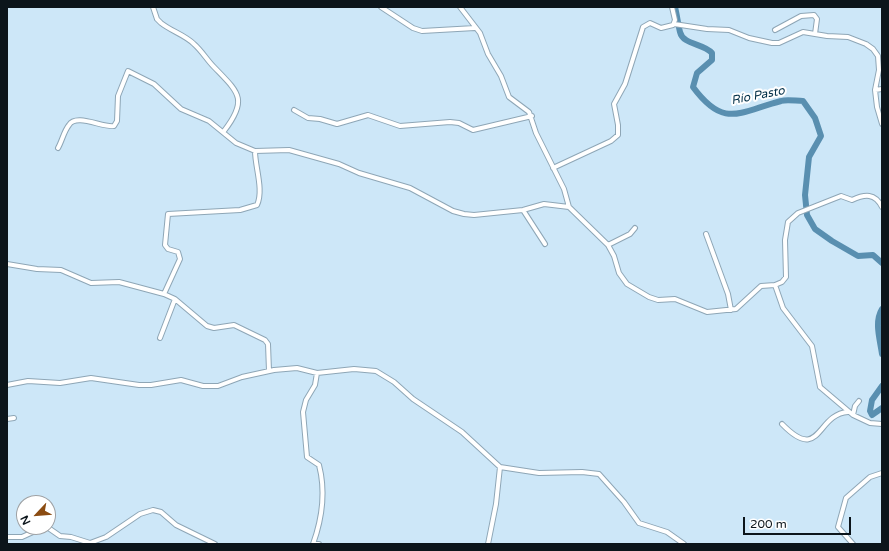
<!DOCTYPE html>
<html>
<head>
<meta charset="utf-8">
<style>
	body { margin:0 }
	#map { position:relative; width:889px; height:551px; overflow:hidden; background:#cde7f8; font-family:"Varela Round",sans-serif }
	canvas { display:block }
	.frame { position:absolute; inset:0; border:8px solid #0c151b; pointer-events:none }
	.north { position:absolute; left:16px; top:495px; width:40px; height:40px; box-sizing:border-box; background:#fff; border:1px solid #9ea1a4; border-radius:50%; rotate:244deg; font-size:11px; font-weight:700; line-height:16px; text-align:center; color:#0c151b }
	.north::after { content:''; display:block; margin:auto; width:14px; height:18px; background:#8b4c12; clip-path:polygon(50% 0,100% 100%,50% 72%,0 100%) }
	.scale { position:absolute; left:743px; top:517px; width:108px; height:18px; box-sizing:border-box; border:2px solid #0c151b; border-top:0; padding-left:5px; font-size:12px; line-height:14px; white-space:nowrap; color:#0c151b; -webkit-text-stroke:3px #fff; paint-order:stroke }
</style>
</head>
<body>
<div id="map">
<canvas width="889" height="551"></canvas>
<div class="frame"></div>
<div class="north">N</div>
<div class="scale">200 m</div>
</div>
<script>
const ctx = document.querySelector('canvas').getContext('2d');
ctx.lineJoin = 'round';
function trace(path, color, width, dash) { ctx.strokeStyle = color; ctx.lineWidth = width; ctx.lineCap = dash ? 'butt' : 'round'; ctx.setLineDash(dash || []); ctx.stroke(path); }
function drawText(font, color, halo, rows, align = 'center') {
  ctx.font = font + ' "Varela Round",sans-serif'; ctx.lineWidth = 4; ctx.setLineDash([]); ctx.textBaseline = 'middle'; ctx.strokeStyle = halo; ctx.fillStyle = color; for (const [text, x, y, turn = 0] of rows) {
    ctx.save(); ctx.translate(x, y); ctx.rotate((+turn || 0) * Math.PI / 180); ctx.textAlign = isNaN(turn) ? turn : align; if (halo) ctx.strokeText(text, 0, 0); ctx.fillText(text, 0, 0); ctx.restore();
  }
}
trace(new Path2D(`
	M675 7C677 15 678 24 680 32 683 45 703 43 712 53V60L697 73 693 87C724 129 739 112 781 101 787 99 796 101 803 101L815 118 821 136 809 157 805 195 807 215 815 229 832 241 858 256 873 255 882 263
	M882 309C874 322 880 339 882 354
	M882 386 872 400 870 411 872 415 882 408`), '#598fb0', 6);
const minor = new Path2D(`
	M153 7 157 19 161 23C171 31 185 35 194 44 202 51 207 60 214 67 238 92 249 99 224 131
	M381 7 413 28 422 31 475 28
	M460 7 480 33 488 54 501 76 509 97 529 112 536 133 564 189 569 207
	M674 24 707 29 729 30 749 38 772 43H779L803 32 827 36 848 37 866 44 873 49 878 56 879 70 875 90 877 107 882 124
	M775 30 801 16 814 15 817 19 815 34
	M875 90 882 89
	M294 110 308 118 320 119 337 124 368 115 400 126 450 122 459 123 473 130 532 116
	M58 148C62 141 64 131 69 125 76 113 103 128 114 126L117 121 118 96 128 71 154 84 181 109 209 121 236 143 255 151 289 150 339 164 359 173 410 188 453 211 464 214 474 215 523 210 544 204 569 207 608 245 614 256 619 273 627 284 649 297 658 300 675 299 707 312 736 309 761 286 775 285 782 282 786 277 785 240 788 222 798 213 841 196 852 200C865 194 875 193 882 207
	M553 168 611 141 618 135V125L614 104 625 84 643 27 650 23 661 28 673 25 675 20 672 7
	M523 210 545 244
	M706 234 728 294 731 310
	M608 245 630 234 635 228
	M7 264 37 269 61 270 91 283 119 282 164 294 175 299 207 326 214 328 234 325 265 340 268 344 269 371
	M775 285 783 308 812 346 820 387 853 415 870 423 882 424
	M164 294 180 259 178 252 168 249 165 245 168 214 240 210 257 205C264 190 255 167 255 151
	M160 338 175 299
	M7 385 28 381 60 383 91 378 139 385H151L181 380 203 386H218L242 377 274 370 297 368 317 373 354 369 376 371 394 382 413 399 462 432 500 467 539 473 582 472 599 474 624 502 639 523 667 532 684 544
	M853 415 855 406 859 401
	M7 419 14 418
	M782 424C821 464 816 414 848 412
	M47 527 60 536 71 537 90 543 106 537 140 514 153 510 161 512 176 525 215 544
	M7 537H22L44 527
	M313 544C322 519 326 492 319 465L307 457 303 412 306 400 315 385 317 373
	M313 544H319
	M488 544 496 504 500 467
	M853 544 838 527 846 498 870 477 882 473`);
trace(minor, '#8ea6b6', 6);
trace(minor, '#fff', 4);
drawText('italic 12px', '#002e46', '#fff', [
	["Río Pasto",758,96,-11]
]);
</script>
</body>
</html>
